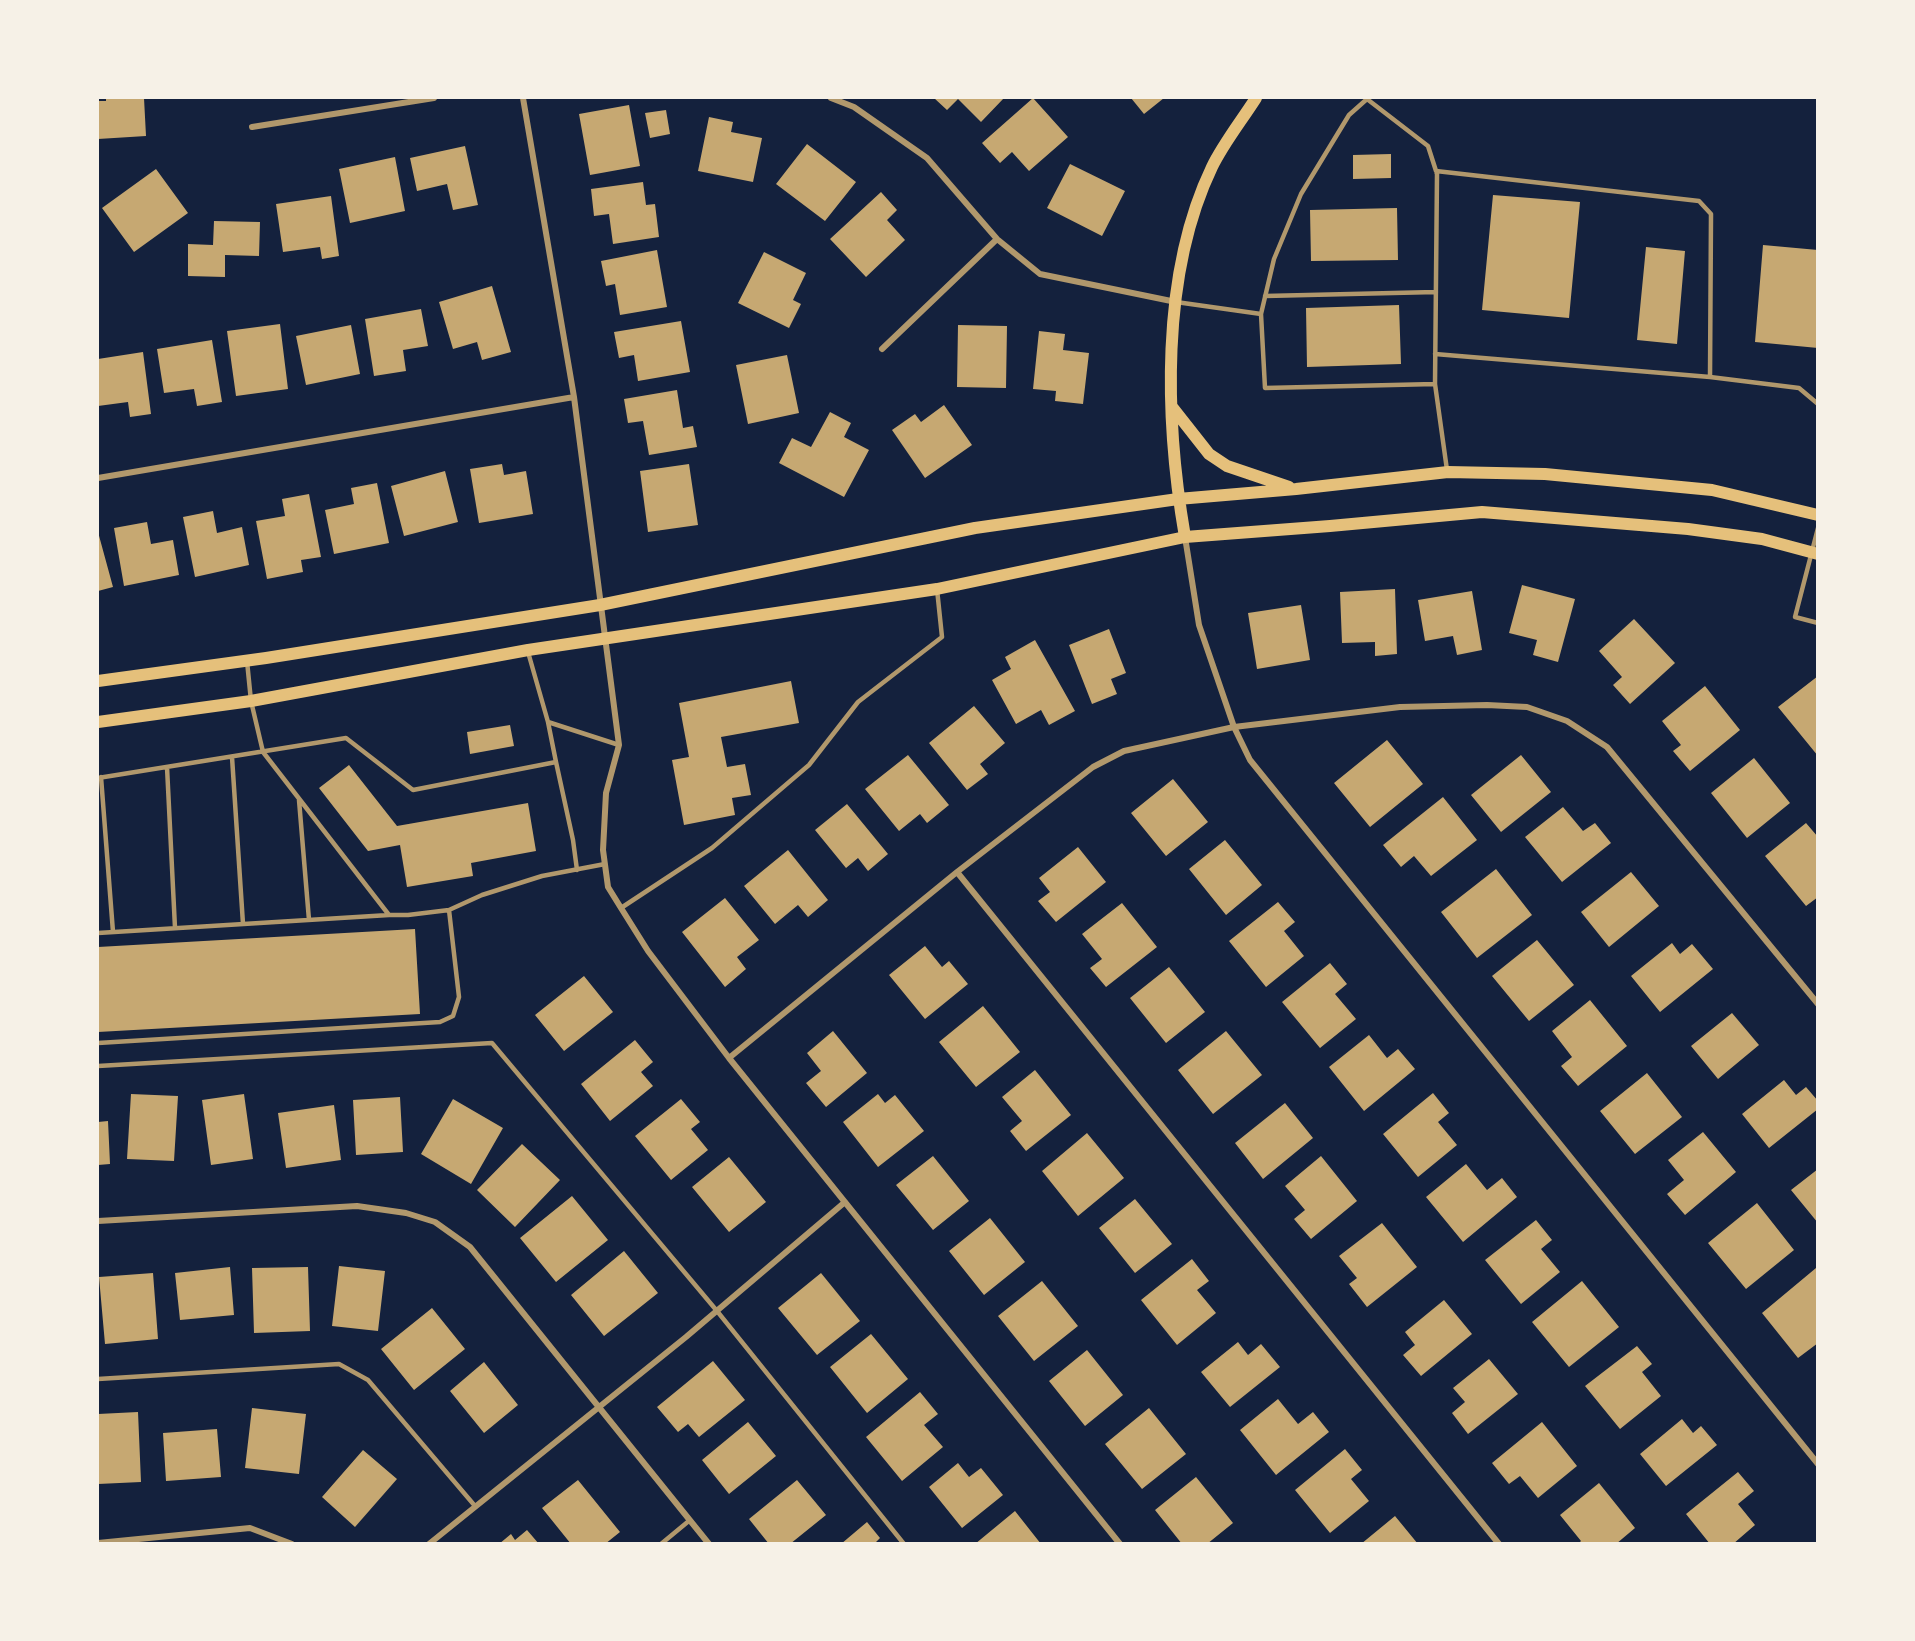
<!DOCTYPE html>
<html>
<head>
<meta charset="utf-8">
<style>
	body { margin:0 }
	#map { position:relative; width:1915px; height:1641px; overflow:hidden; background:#14213d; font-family:Raleway,sans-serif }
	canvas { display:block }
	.frame { position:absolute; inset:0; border:99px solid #f6f1e7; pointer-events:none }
</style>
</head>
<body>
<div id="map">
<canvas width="1915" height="1641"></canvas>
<div class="frame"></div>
</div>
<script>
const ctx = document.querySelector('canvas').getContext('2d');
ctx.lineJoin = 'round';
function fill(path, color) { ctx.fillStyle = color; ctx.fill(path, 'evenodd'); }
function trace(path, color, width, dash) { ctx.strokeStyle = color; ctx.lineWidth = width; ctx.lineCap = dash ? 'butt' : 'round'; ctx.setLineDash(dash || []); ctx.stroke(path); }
fill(new Path2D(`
	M106 98H144L146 136 98 139V101H106Z
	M934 98H1004L981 122 958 99 947 110Z
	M1033 98 1068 137 1029 171 1012 152 1000 163 982 143Z
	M1131 98H1164L1144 114Z
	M629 105 640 166 590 175 579 114Z
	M666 110 670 134 650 138 645 113Z
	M709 117 733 122 731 132 762 138 753 182 698 171Z
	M807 144 856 182 825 221 776 184Z
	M465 146 478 205 453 210 447 184 417 191 410 158Z
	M1391 154V178L1353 179V155Z
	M395 157 405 211 350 223 339 169Z
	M1070 164 1125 191 1102 236 1047 208Z
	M156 169 188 213 134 252 102 208Z
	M643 182 646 205 655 204 659 237 613 244 609 214 594 216 591 189Z
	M881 192 897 210 887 220 905 240 866 277 830 239Z
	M1493 195 1580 202 1569 318 1482 310Z
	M331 196 339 256 322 259 320 247 283 252 276 204Z
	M1397 208 1398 260 1311 261 1310 210Z
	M214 221 260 222 259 256 225 255V277L188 276V244L213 245Z
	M1763 245 1818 250V348L1755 342Z
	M1646 247 1685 251 1677 344 1637 340Z
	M657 250 667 307 620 315 615 284 606 286 601 261Z
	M764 252 806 273 793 300 801 304 789 328 738 303Z
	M492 286 511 352 482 360 477 342 453 349 439 302Z
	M1399 305 1401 364 1307 367 1306 308Z
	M421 309 428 346 403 350 406 371 374 376 365 319Z
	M681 321 690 372 638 381 634 355 619 358 614 332Z
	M280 324 288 389 236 396 227 331Z
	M351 325 360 374 306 385 296 336Z
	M958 325 1007 326 1006 388 957 387Z
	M1039 331 1065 334 1063 350 1089 353 1083 404 1055 401 1056 391 1033 389Z
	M212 340 222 402 197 406 194 389 164 393 157 349Z
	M143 352 151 414 130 417 128 402 98 406V359Z
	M787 355 799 413 748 424 736 365Z
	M677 390 683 428 693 426 697 447 649 455 643 421 628 423 624 399Z
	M944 405 972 445 925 478 892 430 915 414 921 422Z
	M830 412 851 423 844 437 869 450 844 497 779 463 792 438 811 447Z
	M502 464 504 475 526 471 533 514 479 523 470 469Z
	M689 464 698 525 648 532 640 471Z
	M445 471 458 522 404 536 391 486Z
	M377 483 389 543 334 554 325 510 354 504 351 488Z
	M309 494 321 557 301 560 303 572 267 579 256 521 285 516 282 499Z
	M213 511 217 533 242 527 249 565 195 577 183 517Z
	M147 522 151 544 173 540 179 575 124 586 114 528Z
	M98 532 113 587 98 591Z
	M1522 585 1575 599 1558 662 1533 655 1537 640 1509 633Z
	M1395 589 1397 654 1375 656V642L1342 643 1340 592Z
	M1472 591 1482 650 1457 655 1453 636 1425 641 1418 600Z
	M1301 605 1310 660 1257 669 1248 613Z
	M1634 619 1675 663 1630 704 1613 685 1622 677 1599 651Z
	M1109 629 1126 673 1111 679 1117 694 1092 704 1069 645Z
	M1035 640 1075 711 1049 725 1041 710 1016 724 992 680 1011 669 1005 657Z
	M1818 676V756L1778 707Z
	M791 681 799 723 721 737 727 767 745 764 751 795 732 798 735 815 684 825 672 760 689 757 679 703Z
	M1705 686 1740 730 1690 771 1673 751 1681 745 1662 721Z
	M974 706 1005 743 980 764 988 774 967 790 929 743Z
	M510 725 514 746 470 754 467 732Z
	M1387 740 1423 784 1370 827 1334 783Z
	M908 755 949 805 927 823 920 814 899 831 865 789Z
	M1521 755 1551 792 1501 832 1471 795Z
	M1754 758 1790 803 1747 838 1711 793Z
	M349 765 397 826 528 803 536 851 471 863 473 876 407 887 400 845 368 851 319 788Z
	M1173 779 1208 822 1166 856 1131 813Z
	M1443 797 1477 840 1431 876 1414 856 1401 867 1383 845Z
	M847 804 888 854 868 871 858 858 846 868 815 830Z
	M1563 807 1583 831 1595 823 1611 843 1562 882 1525 837Z
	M1806 823 1818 837V897L1806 906 1765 856Z
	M1225 840 1262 885 1226 915 1189 869Z
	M1078 847 1106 882 1056 922 1038 901 1050 892 1039 878Z
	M788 850 828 900 808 917 798 905 775 924 744 886Z
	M1496 869 1532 915 1477 958 1441 912Z
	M1631 872 1659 906 1609 947 1581 912Z
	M725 898 759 940 737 957 746 969 725 987 682 932Z
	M1278 902 1295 922 1284 931 1304 956 1266 987 1229 941Z
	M1122 903 1157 947 1106 987 1090 968 1102 959 1082 934Z
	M415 929 420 1014 98 1032V947Z
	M1537 940 1574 985 1529 1021 1492 976Z
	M1672 943 1680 954 1692 944 1713 969 1660 1012 1631 976Z
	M925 946 942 967 949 961 968 984 925 1019 889 975Z
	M1330 963 1347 984 1335 994 1356 1019 1320 1048 1282 1002Z
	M1169 967 1205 1012 1166 1043 1130 998Z
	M584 976 613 1012 564 1051 535 1015Z
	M1590 1000 1627 1046 1578 1086 1561 1066 1572 1057 1552 1031Z
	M983 1006 1020 1052 976 1087 939 1042Z
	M1732 1013 1759 1045 1718 1079 1691 1046Z
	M833 1031 867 1073 826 1107 806 1083 821 1071 807 1053Z
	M1226 1031 1262 1075 1213 1114 1178 1070Z
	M1369 1035 1387 1058 1398 1049 1415 1069 1364 1111 1329 1067Z
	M635 1040 653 1062 641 1072 653 1086 610 1121 581 1084Z
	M1035 1070 1071 1115 1026 1151 1010 1131 1022 1121 1002 1097Z
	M1647 1073 1682 1117 1635 1154 1600 1111Z
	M1784 1080 1796 1095 1806 1087 1818 1101V1109L1769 1148 1742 1114Z
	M1433 1093 1449 1113 1438 1122 1457 1145 1418 1177 1383 1134Z
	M131 1094 178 1096 174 1161 127 1159Z
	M244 1094 253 1159 211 1165 202 1100Z
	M878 1094 885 1103 895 1095 924 1131 878 1167 843 1122Z
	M400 1097 403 1152 356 1155 353 1100Z
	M453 1099 503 1128 471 1184 421 1154Z
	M681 1099 700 1122 691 1129 708 1150 671 1180 635 1136Z
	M1285 1103 1313 1138 1263 1179 1235 1143Z
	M334 1105 341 1160 286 1168 278 1113Z
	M108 1121 110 1164 98 1165V1122Z
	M1703 1132 1736 1172 1685 1215 1667 1194 1684 1180 1668 1160Z
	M1087 1133 1124 1178 1078 1216 1042 1171Z
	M522 1144 560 1180 515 1227 477 1190Z
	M933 1156 969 1201 933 1230 896 1185Z
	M1321 1156 1357 1201 1311 1239 1294 1219 1305 1210 1285 1186Z
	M729 1157 766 1202 729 1232 692 1187Z
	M1466 1164 1487 1190 1502 1178 1517 1197 1463 1242 1426 1197Z
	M1818 1169V1223L1791 1190Z
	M572 1196 608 1240 556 1282 520 1238Z
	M1135 1199 1172 1244 1135 1273 1099 1228Z
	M1757 1203 1794 1250 1746 1289 1708 1243Z
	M990 1218 1025 1262 984 1295 949 1251Z
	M1536 1220 1552 1240 1541 1249 1560 1272 1521 1304 1485 1260Z
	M1382 1223 1417 1267 1367 1307 1349 1284 1357 1278 1339 1256Z
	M624 1251 658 1293 604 1336 571 1295Z
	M1192 1259 1209 1281 1197 1290 1216 1313 1177 1345 1141 1300Z
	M339 1266 385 1271 378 1331 332 1326Z
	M230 1267 234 1315 180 1320 175 1273Z
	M308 1267 310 1331 254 1333 252 1268Z
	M1816 1268 1818 1343 1798 1358 1762 1313Z
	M153 1273 158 1339 105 1344 99 1277Z
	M821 1273 860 1321 817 1355 778 1308Z
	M1042 1281 1078 1326 1034 1361 998 1316Z
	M1582 1281 1619 1327 1569 1367 1532 1322Z
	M1444 1300 1472 1334 1421 1376 1403 1355 1415 1345 1405 1332Z
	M432 1308 465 1349 414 1390 381 1349Z
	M871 1334 908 1379 867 1413 830 1367Z
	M1238 1342 1248 1355 1261 1344 1280 1367 1230 1407 1201 1372Z
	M1637 1346 1652 1364 1642 1372 1661 1396 1620 1429 1585 1386Z
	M1087 1350 1123 1395 1085 1426 1049 1381Z
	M1489 1359 1518 1394 1468 1434 1452 1413 1465 1402 1453 1388Z
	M713 1361 745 1400 699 1437 688 1424 678 1432 657 1407Z
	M484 1362 518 1405 484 1433 450 1391Z
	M920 1392 938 1414 924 1425 943 1447 902 1481 866 1437Z
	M1278 1399 1298 1424 1313 1412 1329 1432 1276 1475 1240 1430Z
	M252 1408 306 1414 299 1474 245 1468Z
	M1149 1408 1186 1454 1142 1489 1105 1444Z
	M138 1412 141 1482 98 1484V1414Z
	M1682 1419 1693 1433 1701 1426 1717 1445 1666 1486 1640 1454Z
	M748 1422 776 1456 729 1494 702 1460Z
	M1542 1422 1577 1466 1538 1498 1520 1476 1509 1484 1492 1463Z
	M217 1429 221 1477 166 1481 163 1433Z
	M1345 1449 1362 1470 1351 1479 1369 1501 1330 1533 1295 1490Z
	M363 1450 397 1479 355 1527 322 1497Z
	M958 1463 969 1477 981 1468 1003 1495 962 1528 929 1487Z
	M1738 1472 1754 1491 1738 1504 1755 1525 1733 1544H1710L1686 1514Z
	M1196 1477 1233 1523 1207 1544H1182L1155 1510Z
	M578 1480 620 1532 605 1544H571L542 1508Z
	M797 1480 826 1515 790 1544H769L749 1519Z
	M1599 1483 1635 1528 1616 1544H1578L1581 1541 1560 1515Z
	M1015 1511 1041 1544H975Z
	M1395 1516 1418 1544H1361Z
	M867 1522 880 1538 874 1544H841Z
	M527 1530 539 1544H499L511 1534 515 1540Z`), '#c6a872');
trace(new Path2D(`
	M1367 99 1428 146 1437 174 1435 384
	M1436 171 1699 201 1711 214 1710 377 1799 388 1818 404
	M1265 296 1436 292
	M1176 302 1261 314 1265 388 1435 384 1447 470
	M1261 314 1274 259 1301 194 1349 115 1367 99 1366 98
	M1435 354 1710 377
	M1818 528 1795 617 1818 623
	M528 652 548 722 619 745
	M247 661 251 701 263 752 389 915H408L449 910
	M232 757 243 924
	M556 762 573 840 577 870
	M167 767 175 928
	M101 777 113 932
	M98 778 346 738 413 790 556 762 548 722
	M299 800 309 920
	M621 908 712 848 809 765 858 702 942 637 937 589
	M98 933 389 915
	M98 1043 440 1022 453 1016 459 997 449 910 482 895 542 876 605 864
	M98 1066 492 1043 717 1311 904 1544
	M98 1379 339 1364 368 1380 475 1506
	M661 1544 690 1520`), '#b1986c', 4.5);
trace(new Path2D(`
	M523 98 574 397 619 745 606 793 603 850 608 887 621 908 648 951 729 1058 1120 1544
	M831 98 854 107 927 158 997 239 1040 274 1176 302
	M252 127 434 98
	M882 349 997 239
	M98 478 574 397
	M1185 537 1199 625 1234 727 1250 760 1818 1464
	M957 872 1499 1544
	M729 1058 957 872 1093 767 1124 751 1234 727 1400 707 1487 705 1527 707 1567 721 1607 747 1818 1004
	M98 1221 357 1206 406 1213 435 1222 470 1247 709 1544
	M98 1543 250 1528 292 1544
	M429 1544 686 1337 845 1202`), '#b1986c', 6);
trace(new Path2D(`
	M1172 407 1209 454 1227 466 1289 487
	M1185 537C1165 421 1160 275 1212 167 1223 144 1242 120 1256 98
	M98 681 266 658 600 605 975 528 1178 499 1296 489 1448 472 1545 474 1712 490 1818 515
	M98 722 251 701 528 650 937 589 1185 537 1330 526 1482 512 1688 529 1762 539 1818 554`), '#e5c07b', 12);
</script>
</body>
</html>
